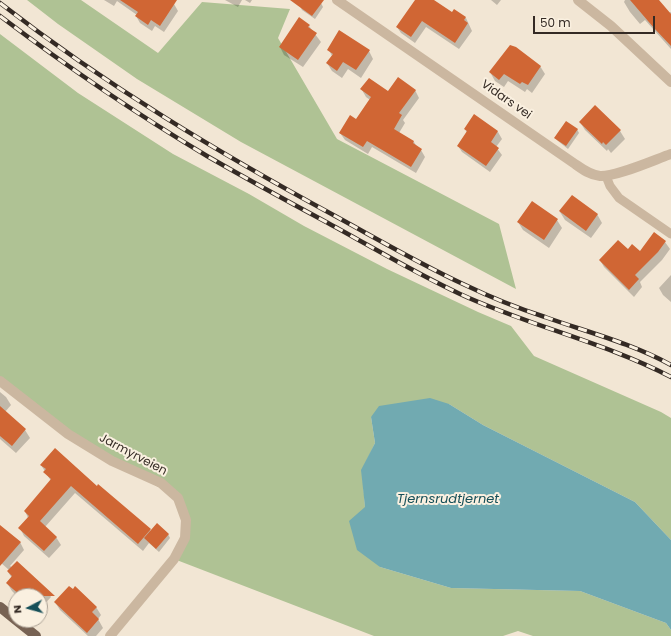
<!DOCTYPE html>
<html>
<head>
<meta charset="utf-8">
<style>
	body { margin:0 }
	#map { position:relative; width:671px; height:636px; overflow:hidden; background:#f2e6d4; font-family:Poppins,sans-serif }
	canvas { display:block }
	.north { position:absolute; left:8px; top:588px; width:40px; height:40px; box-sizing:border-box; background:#faf0e0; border:1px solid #aba195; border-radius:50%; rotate:264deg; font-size:11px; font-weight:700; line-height:16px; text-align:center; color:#342a24 }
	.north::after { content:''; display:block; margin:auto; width:14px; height:18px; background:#164f58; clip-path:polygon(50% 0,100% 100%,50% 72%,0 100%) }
	.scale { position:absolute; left:533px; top:16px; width:122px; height:18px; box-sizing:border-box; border:2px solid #342a24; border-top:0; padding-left:5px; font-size:12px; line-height:14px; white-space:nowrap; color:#342a24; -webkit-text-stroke:3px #faf0e0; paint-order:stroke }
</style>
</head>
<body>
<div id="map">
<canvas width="671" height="636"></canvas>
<div class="north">N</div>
<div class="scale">50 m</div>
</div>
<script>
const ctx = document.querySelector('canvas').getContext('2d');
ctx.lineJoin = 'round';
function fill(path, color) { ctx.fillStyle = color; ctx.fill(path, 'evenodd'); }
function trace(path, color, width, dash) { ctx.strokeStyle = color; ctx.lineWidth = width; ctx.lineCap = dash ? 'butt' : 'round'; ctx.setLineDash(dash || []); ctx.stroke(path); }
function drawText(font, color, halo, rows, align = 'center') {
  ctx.font = font + ' Poppins,sans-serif'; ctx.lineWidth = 4; ctx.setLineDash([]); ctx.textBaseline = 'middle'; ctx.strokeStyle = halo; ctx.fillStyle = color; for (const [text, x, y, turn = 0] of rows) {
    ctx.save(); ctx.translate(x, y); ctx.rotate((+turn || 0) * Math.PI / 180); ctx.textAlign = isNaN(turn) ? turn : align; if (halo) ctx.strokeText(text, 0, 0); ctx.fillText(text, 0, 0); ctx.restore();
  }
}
fill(new Path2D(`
	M27 0H81L158 53 202 2 290 9 278 38 337 139 499 224 516 289 241 142 137 79 58 24Z
	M0 34 78 93 173 154 249 194 304 226 387 269 478 312 511 326 534 356 661 412 671 418V540L635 502 483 425 449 404 371 417 375 443 362 470 365 507 380 567 451 588 580 591 666 623 671 630V636H533L518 631 503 636H374L174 559 186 520 178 498 112 461 0 381Z`), '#afc294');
fill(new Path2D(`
	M430 398 449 404 483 425 635 502 671 540V630L666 623 580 591 451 588 380 567 357 550 349 521 365 507 361 470 375 443 371 417 379 406Z`), '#71aab1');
fill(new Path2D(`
	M104 0H168L174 4 178 11 164 32 155 26 152 31 140 23 136 16 137 15 117 1 114 6Z
	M225 0H242L238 7Z
	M245 0H252L250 3Z
	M305 0H316L321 3 323 7 315 19 302 10 300 6Z
	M416 0H432L452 13 466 18 472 31 459 49 426 27 415 43 401 33 397 27Z
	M491 0H501L497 5Z
	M625 0H658L669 13 671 12V49L645 20 640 24 630 12 624 2Z
	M309 26 321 42 303 67 284 55 280 47Z
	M329 50 369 51 373 59 361 78 348 69 342 78 332 71 327 63 332 56Z
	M540 66 545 74 532 93 527 89 525 92 508 81 504 87 495 81 490 72Z
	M362 90 389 92 415 90 419 98 403 120 405 123 399 133 414 142 417 147 421 150 425 157 416 173 372 147 368 154 345 140 340 133 356 120 370 100 366 97Z
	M595 106 620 131 625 139 611 153 608 149 607 151 585 130 580 122Z
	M475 116 498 132 502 139 496 147 502 155 490 172 462 152 458 146 467 133 465 129Z
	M577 129 579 133 568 149 558 141 555 138Z
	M532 202 557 220 562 228 549 248 523 230 518 222Z
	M560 212 597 214 602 223 591 238 565 220Z
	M665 242 670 249 662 260 640 282 642 287 634 297 604 267 600 260 628 250 640 253Z
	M671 275V302L663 295 659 288Z
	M0 392 6 397 11 405 5 412 25 430 30 438 16 453 0 439Z
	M41 465 98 487 151 531 168 534 170 538 159 552 149 543 143 551 75 493 45 527 56 537 61 545 49 558 24 536 20 528 28 518 25 511 51 481Z
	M0 526 20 542 24 550 10 566 46 589 51 597 40 609V596H17L12 591 7 583 12 578 8 572 9 570 0 562Z
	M55 602 96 607 101 615 98 619 103 628 96 636H88L60 610Z`), '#0003');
fill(new Path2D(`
	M120 0H177L160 26 151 20 148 25 135 16 138 12Z
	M290 0H324L312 16Z
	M415 0H434L452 12 454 9 466 17 464 20 468 23 455 43 422 21 411 37 396 27Z
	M630 0H659L671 14V46L654 28Z
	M299 17 310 25 308 27 317 33 298 60 279 47Z
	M339 30 370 50 356 70 343 62 337 71 326 63 333 54 327 50Z
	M510 45 516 47 541 66 528 85 522 82 520 84 504 74 499 80 489 72Z
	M398 77 416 90 399 113 402 115 394 129 414 141 413 143 422 149 411 167 367 141 363 147 339 133 350 115 356 119 371 97 360 89 369 78 388 91Z
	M595 105 621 130 606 145 603 142 602 144 579 122Z
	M474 114 498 131 491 142 499 148 486 166 457 146 467 131 464 129Z
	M566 121 578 129 566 146 554 138Z
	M572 195 598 214 586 231 559 211Z
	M532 201 558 219 544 240 517 222Z
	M654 232 666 241 658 252 635 275 639 279 629 290 599 260 618 240 628 249 632 244 640 251Z
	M0 406 26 429 12 446 0 436Z
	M55 448 97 486 98 484 151 529 138 544 71 486 40 521 57 537 44 551 18 528 29 516 24 511 51 479 43 472 46 469 40 465Z
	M157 523 169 534 156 549 144 538Z
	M0 525 21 542 0 566Z
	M17 561 55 596H21L6 583 12 576 7 571Z
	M69 586 73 589 75 586 97 607 92 612 99 619 87 633 54 602Z`), '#d06634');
trace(new Path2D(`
	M606 176 610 186 619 198 671 234`), '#cbb7a0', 9);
trace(new Path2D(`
	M337 0 575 164C582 169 590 175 600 176 616 177 654 160 671 154
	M578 0 611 26 671 82
	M0 381 68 434 112 461 161 483 178 498 186 520 185 538 174 559 110 636`), '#cbb7a0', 10);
trace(new Path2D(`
	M0 607 16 620
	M16 620 36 636`), '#776253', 10);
const rail = new Path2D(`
	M0 3C107 86 219 153 337 217 379 240 420 264 463 284 490 297 517 308 545 317 587 332 631 343 671 365
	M0 16C66 66 135 113 207 156 247 179 287 201 328 223 372 247 415 273 460 294 529 326 604 342 671 377`);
trace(rail, '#342a24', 4.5);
trace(rail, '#faf0e0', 3, [9]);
drawText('12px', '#342a24', '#faf0e0', [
	["Vidars vei",506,100,35],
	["Jarmyrveien",133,455,28]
]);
drawText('italic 13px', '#164f58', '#faf0e0', [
	["Tjernsrudtjernet",448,500]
]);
</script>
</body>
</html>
